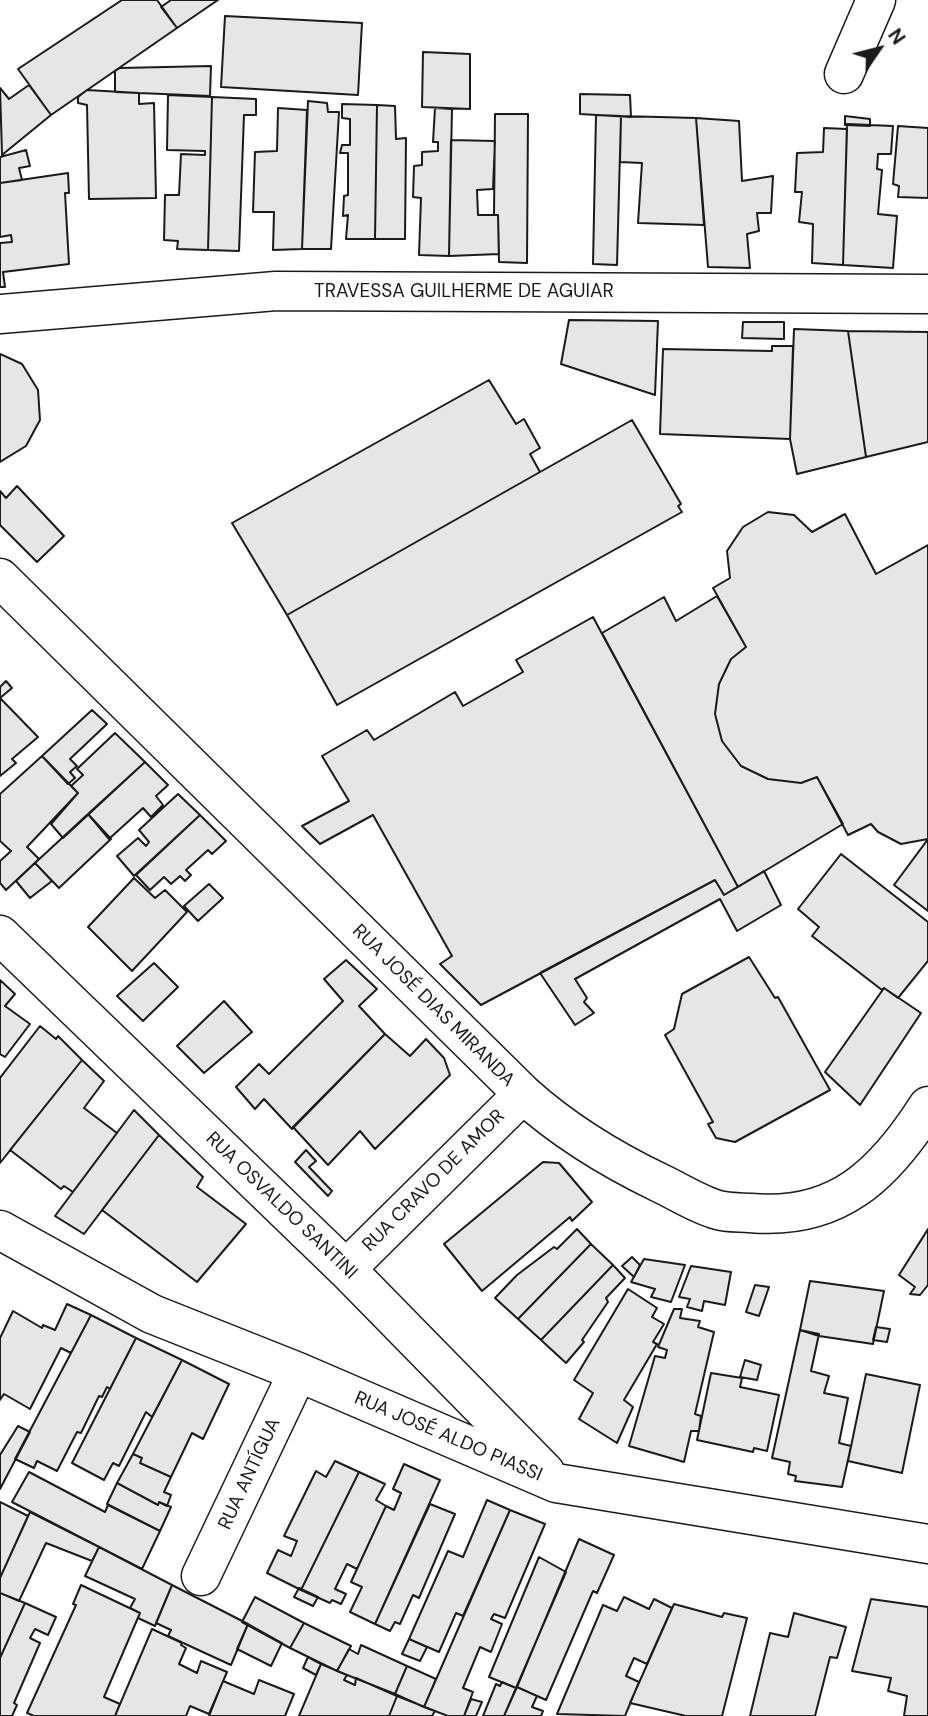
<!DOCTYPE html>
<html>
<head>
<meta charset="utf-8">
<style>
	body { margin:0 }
	#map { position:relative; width:928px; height:1716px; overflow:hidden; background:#fff; font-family:"DM Sans",sans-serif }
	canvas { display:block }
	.north { position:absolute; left:844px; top:14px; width:70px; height:70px; -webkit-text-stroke:5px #fff; paint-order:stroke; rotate:55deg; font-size:19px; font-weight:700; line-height:28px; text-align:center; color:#1a1a1a }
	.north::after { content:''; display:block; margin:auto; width:24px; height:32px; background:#1a1a1a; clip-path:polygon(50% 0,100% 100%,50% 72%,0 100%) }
</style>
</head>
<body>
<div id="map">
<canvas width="928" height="1716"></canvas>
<div class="north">N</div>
</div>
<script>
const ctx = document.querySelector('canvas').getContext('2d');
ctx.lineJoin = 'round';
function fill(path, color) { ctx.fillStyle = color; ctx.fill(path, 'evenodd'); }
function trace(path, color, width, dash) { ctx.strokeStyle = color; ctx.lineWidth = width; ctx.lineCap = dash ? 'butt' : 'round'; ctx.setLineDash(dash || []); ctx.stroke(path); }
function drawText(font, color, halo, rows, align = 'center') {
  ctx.font = font + ' "DM Sans",sans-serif'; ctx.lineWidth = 5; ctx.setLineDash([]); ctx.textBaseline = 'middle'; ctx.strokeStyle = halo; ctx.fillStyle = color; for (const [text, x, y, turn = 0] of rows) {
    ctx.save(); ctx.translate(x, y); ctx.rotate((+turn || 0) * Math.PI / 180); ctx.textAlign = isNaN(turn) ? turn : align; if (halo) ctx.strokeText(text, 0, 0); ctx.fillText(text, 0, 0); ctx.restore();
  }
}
const building = new Path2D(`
	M122 0H157L177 28 51 115 18 69Z
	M171 0H218L177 28 161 7Z
	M225 16 362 23 358 95 221 87Z
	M423 52 470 54V109L422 107Z
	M211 66 210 96 115 92V71L120 68Z
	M29 85 51 115 2 155 0 88 9 99Z
	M87 90 139 93V104L154 103 156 198 89 199 87 105 78 103V97Z
	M580 94 630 95 631 117 580 114Z
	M168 95 212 97 208 250 177 249 178 241 164 240 165 195H179L181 154 205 155V151L167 150Z
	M212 97 256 99V115H244L239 251 208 250Z
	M308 101 327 103 328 112H339L331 249H302Z
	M342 104 377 105 375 239H346L348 215 343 216 344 196 348 195V153H340L342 145H350V119L342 118Z
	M377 105 395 106 396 139 406 138 405 239H375Z
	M278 108 307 110 302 249 273 250 274 212H253L255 152 277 151Z
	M435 108 452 109 449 256 419 255 421 198 413 197 414 166 422 165V152L438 151V142H433Z
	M495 114H528L527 263 499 262 498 215H494Z
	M596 115 621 116 617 265 593 264Z
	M621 116 696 118 704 225 638 223 642 163 620 162Z
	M845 116 870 119V126L845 125Z
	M696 118 739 121 742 181 773 176 771 213H757L759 231 747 234 750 268 708 267Z
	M847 124 893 126 891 154H878L877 169 882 170 878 214 897 216 893 268 843 265Z
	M898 126 928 128V198L898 197 899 186 893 184Z
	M824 128 847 129 843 265 812 263 813 224 799 222 802 192H795L797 153 823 152Z
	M451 140 495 141 493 189 477 190 478 215H498L499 254 449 256Z
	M26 150 30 166 19 168 22 180 0 183V157Z
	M68 173 69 193H65L69 264 3 272 5 287H0V243L12 242 11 235 0 237V183Z
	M569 320 658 321 655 395 561 364Z
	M743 322H784V339L742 338Z
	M794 329 848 331 866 457 797 474 790 439Z
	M848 331 928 332V442L866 457Z
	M772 346H793L790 439 660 434 663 349 772 351Z
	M0 354 22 364 38 390 40 420 26 446 0 462Z
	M489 380 516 424 524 419 540 448 530 454 540 472 287 615 232 523Z
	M632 420 681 504 678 506 682 512 337 705 287 615Z
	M17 486 64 536 37 562 0 525V491L6 498Z
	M768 512 794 515 812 532 845 514 876 574 928 545V839L901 844 878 832 871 824 848 835 817 777 801 783 768 779 741 766 722 741 715 714 719 684 731 659 746 647 713 588 730 578 727 551 743 527Z
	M717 596 746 647 731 659 719 684 715 714 722 741 741 766 768 779 801 783 817 777 843 824 738 887 602 633 664 597 676 621Z
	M593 617 738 887 724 895 715 880 481 1005 440 964 452 956 373 815 320 844 302 826 349 801 322 756 367 730 374 740 455 692 463 706 523 672 516 660Z
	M6 681 12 688 0 698 38 737 12 759 16 763 0 776V687Z
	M92 710 107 724 70 759 77 766 70 772 75 778 68 784 42 756Z
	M115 733 145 762 63 838 51 824 78 793 71 786 83 775 77 769Z
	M42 756 78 793 27 847 39 859 6 890 0 883V861L11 851 0 841V794Z
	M145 762 168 785 156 796 163 805 151 817 143 808 109 839 88 814Z
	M178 794 200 815 134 876 117 856 138 838 146 846 149 842 139 830Z
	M88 814 111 839 59 888 35 863Z
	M200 815 226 841 212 854 208 850 186 870 191 875 185 881 180 876 171 884 164 877 150 890 136 875Z
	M928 839V911L894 885Z
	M841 854 928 922V961L898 998 884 988 882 990 812 936 819 927 798 909Z
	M35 863 52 881 30 898 16 881Z
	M764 871 781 905 737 931 720 899 575 979 587 998 584 1002 594 1013 575 1025 540 973 715 880 724 895Z
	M134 878 155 898 165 890 187 912 132 971 88 927Z
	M209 884 223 898 198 921 184 906Z
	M749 957 775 998 778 997 830 1090 735 1142 716 1138 708 1124 713 1122 665 1035 674 1029 682 994Z
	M346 960 377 989 359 1006 385 1034 292 1129 264 1099 255 1109 236 1087 259 1064 269 1074 343 1001 324 979Z
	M154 963 178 987 143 1021 117 996Z
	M0 980 15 994 5 1006 30 1024 5 1057 0 1054Z
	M884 988 921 1013 860 1105 825 1072Z
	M224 1001 252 1032 204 1073 177 1046Z
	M40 1026 56 1039 58 1036 82 1060 0 1163V1078Z
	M385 1034 410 1056 426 1039 444 1058 450 1075 375 1149 360 1131 328 1165 293 1127Z
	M82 1060 104 1081 84 1108 117 1133 73 1192 64 1186 61 1189 10 1150Z
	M134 1110 159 1135 84 1234 55 1216Z
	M159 1135 203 1177 197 1187 246 1224 197 1282 102 1210Z
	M306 1150 316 1161 309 1167 332 1191 328 1196 295 1162Z
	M543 1162 559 1163 592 1202 572 1221 570 1217 482 1291 444 1244Z
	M577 1229 591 1244 518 1319 495 1298 517 1275 554 1247 557 1249Z
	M928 1229V1285L920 1295 910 1294 915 1287 899 1275Z
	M591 1244 613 1265 541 1340 518 1319Z
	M632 1257 640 1265 634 1277 622 1266Z
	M644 1259 685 1265 671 1302 651 1297 655 1289 631 1282Z
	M613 1265 625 1278 606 1298 608 1302 582 1340 584 1342 566 1363 541 1340Z
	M691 1266 731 1272 725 1305 704 1301 702 1311 687 1307 690 1299 679 1297Z
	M810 1281 884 1291 873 1344 819 1336 800 1330Z
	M755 1285 769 1287 759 1316 746 1312Z
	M628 1289 657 1308 652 1317 664 1324 653 1342 657 1344 624 1400 633 1407 617 1443 579 1419 593 1393 574 1380Z
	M67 1304 91 1315 71 1353 61 1348 30 1409 4 1394 0 1400V1338L13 1311 42 1328 43 1325 55 1330Z
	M674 1309H682L680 1318 700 1321 698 1327 714 1332 695 1414 701 1416 699 1431H691L684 1462 629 1446 655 1356 665 1358 667 1350 658 1347Z
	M91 1315 136 1338 110 1389 107 1387 102 1397 99 1396 81 1433 77 1432 57 1471 37 1461 34 1468 15 1459Z
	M876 1327 890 1329 887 1342 873 1340Z
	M800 1330 819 1334 811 1371 829 1376 824 1393 848 1398 839 1443 851 1446 842 1487 795 1481 796 1476 788 1474 790 1462 772 1458Z
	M136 1338 182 1360 152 1417 146 1412 119 1466 113 1463 104 1480 72 1463Z
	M182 1360 229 1384 203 1439 192 1433 171 1477 140 1463 142 1458 133 1454Z
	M745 1360 761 1365 757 1380 740 1377Z
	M711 1373 742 1378 740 1387 779 1395 767 1451 754 1448 753 1452 697 1440Z
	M866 1374 920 1385 902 1473 848 1461Z
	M18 1426 30 1432 0 1489V1455Z
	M133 1454 142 1458 140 1463 171 1477 164 1492 171 1495 167 1506 159 1502 158 1505 117 1483Z
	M335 1461 359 1472 301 1590 267 1573 278 1550 291 1556 297 1541 284 1536 316 1471 326 1477Z
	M404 1464 440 1480 375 1624 350 1612 362 1587 351 1582 386 1506 394 1510 401 1493 393 1489Z
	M29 1472 105 1512 108 1505 160 1531 142 1569 12 1502Z
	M359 1472 385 1484 376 1500 386 1506 357 1569 347 1564 335 1589 346 1594 341 1604 332 1600 330 1603 301 1590Z
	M117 1483 158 1505 159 1502 171 1507 160 1531 107 1504Z
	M487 1500 510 1510 463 1616 456 1613 439 1652 409 1639 448 1551 463 1557Z
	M0 1502 28 1516 0 1578Z
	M430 1504 455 1514 419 1598 413 1595 400 1624 395 1622 390 1631 375 1624Z
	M510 1510 545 1524 505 1618 494 1614 491 1619 502 1624 491 1652 480 1647 463 1688 473 1692 464 1716H448L424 1707Z
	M30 1512 99 1547 92 1561 46 1543 19 1601 0 1593V1578Z
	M579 1539 614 1555 597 1593 593 1591 546 1700 517 1687Z
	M99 1547 172 1585 155 1626 138 1618 140 1613 130 1608 135 1599 85 1576Z
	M539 1557 566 1572 516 1688 489 1677Z
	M81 1585 140 1613 104 1697 120 1704 115 1716H34L27 1713 76 1605 73 1604Z
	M172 1585 248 1624 231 1665 168 1636 171 1630 156 1623Z
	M299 1588 318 1597 313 1606 294 1597Z
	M0 1593 25 1603 0 1658Z
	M255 1597 304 1623 290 1648 242 1622Z
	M624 1597 649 1609 654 1599 672 1608 647 1664 634 1658 626 1676 639 1682 625 1716 557 1714 603 1605 617 1611Z
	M871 1599 928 1607V1716H904L907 1696 888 1691 891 1678 852 1671Z
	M25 1603 56 1617 48 1635 35 1629 30 1638 40 1643 14 1703 17 1705 12 1716H0V1658Z
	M674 1604 722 1617 724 1613 747 1618 722 1716H686L630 1703Z
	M794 1613 846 1627 837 1658 830 1657 815 1716H750L770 1633 788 1637Z
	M304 1623 351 1646 337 1671 290 1648Z
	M248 1624 282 1643 271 1666 237 1649Z
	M152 1629 182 1643 181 1645 186 1648 179 1664 197 1673 201 1661 227 1672 209 1714 190 1706 186 1716H115Z
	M409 1639 427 1647 420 1661 402 1654Z
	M361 1645 407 1666 395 1694 337 1671 349 1649 358 1654Z
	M308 1657 321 1664 316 1675 303 1668Z
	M321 1664 347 1675 344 1680 355 1685 356 1678 397 1696 389 1716H299Z
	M407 1666 436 1679 424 1707 395 1694Z
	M259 1680 294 1694 285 1716H209L223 1681 254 1694Z
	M502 1682 516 1688 504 1716H483L496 1684 500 1686Z
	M517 1687 537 1696 532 1707 543 1711 541 1716H504Z
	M397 1696 435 1711 432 1716H389Z
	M471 1699 482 1702 476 1716H464Z`);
fill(building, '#e6e6e6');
trace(building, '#1a1a1a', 2);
const minor = new Path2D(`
	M844 74 876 0
	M0 314 276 291 928 294
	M0 578 523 1094C564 1131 610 1159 660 1183 679 1192 699 1205 718 1210 728 1213 740 1212 750 1213 837 1221 884 1175 928 1106
	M0 935 346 1269 545 1472
	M0 1230 152 1314 298 1372 556 1483 928 1544
	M346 1269 523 1094
	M201 1576 298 1372`);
trace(minor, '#1a1a1a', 41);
trace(minor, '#fff', 38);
drawText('19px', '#1a1a1a', '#fff', [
	["TRAVESSA GUILHERME DE AGUIAR",464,292],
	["RUA JOSÉ DIAS MIRANDA",433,1006,45],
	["RUA CRAVO DE AMOR",434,1181,-45],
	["RUA OSVALDO SANTINI",281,1206,44],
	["RUA JOSÉ ALDO PIASSI",448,1437,23],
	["RUA ANTÍGUA",250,1474,-65]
]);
</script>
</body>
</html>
